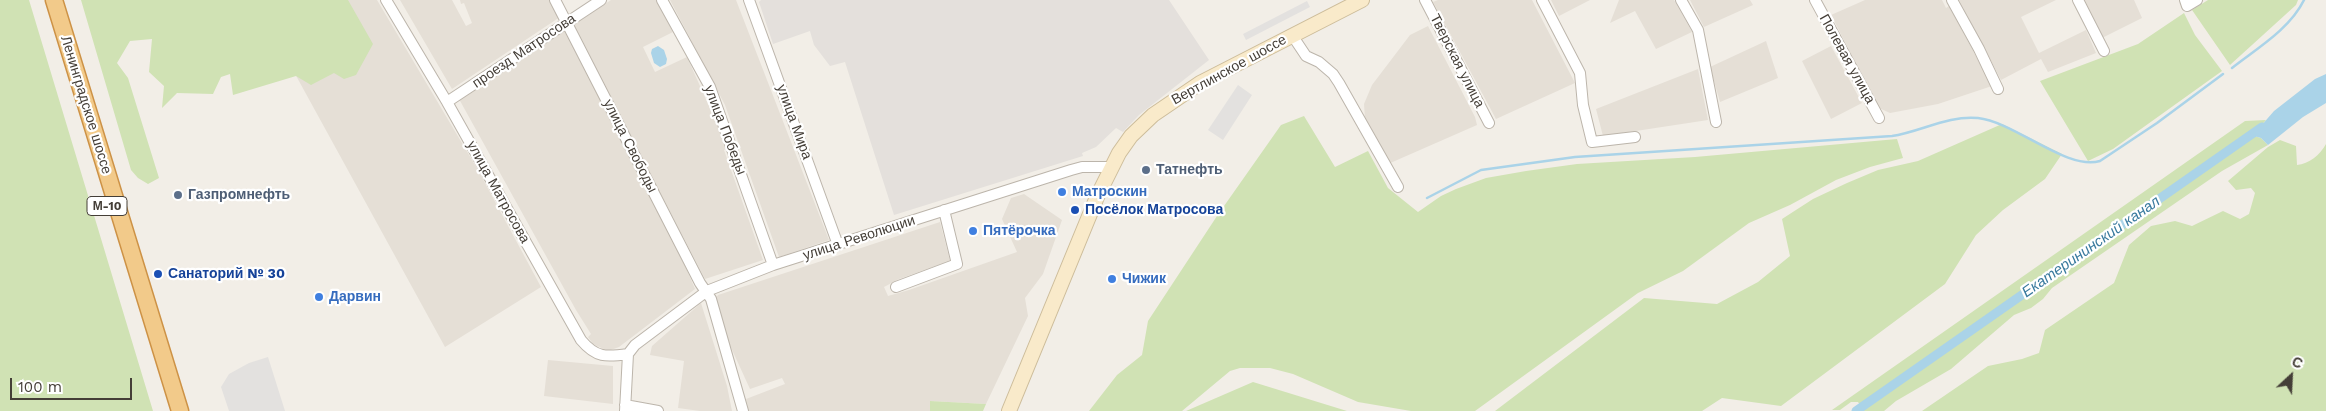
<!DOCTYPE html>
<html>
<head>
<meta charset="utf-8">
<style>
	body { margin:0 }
	#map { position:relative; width:2326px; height:411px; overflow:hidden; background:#f2eee7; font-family:"Work Sans",sans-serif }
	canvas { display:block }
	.north { position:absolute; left:2266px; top:351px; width:50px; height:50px; -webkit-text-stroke:4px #fff; paint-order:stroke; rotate:25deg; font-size:14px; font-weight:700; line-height:20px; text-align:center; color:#443e37 }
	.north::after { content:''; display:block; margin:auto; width:18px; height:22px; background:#443e37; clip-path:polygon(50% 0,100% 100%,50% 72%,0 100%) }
	.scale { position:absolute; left:10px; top:378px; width:122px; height:22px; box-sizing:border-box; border:2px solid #443e37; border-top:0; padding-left:6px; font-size:15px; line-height:18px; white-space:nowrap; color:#443e37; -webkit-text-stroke:4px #fff; paint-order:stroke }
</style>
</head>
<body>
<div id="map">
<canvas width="2326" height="411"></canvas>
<div class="north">С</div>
<div class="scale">100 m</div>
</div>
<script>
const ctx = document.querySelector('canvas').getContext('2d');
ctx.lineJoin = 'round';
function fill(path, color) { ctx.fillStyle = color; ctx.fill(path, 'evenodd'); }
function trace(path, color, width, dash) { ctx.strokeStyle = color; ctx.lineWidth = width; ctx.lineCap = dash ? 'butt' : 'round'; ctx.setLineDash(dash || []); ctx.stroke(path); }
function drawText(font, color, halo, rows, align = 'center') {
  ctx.font = font + ' "Work Sans",sans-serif'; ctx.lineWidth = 4.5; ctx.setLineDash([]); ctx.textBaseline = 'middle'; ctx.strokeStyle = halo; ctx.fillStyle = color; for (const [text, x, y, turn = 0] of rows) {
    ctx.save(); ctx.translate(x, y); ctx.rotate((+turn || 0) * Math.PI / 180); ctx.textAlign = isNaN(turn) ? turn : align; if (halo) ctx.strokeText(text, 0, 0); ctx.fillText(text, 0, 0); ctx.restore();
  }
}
fill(new Path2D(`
	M249 0H377L478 170 541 287 445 347 283 52Z
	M400 0H452L466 26 472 23 464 3 461 4 460 0H550L560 17 452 89Z
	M611 0H656L673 32 643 47 655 72 687 57 717 124 726 149 724 150 763 260 705 279 573 25Z
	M670 0H736L829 240 779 257 725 105Z
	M1438 0H1532L1575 83 1496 119 1433 2Z
	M1551 0H1590L1559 16Z
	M1619 0H1674L1692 32 1656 49 1635 11 1610 23Z
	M1690 0H1750L1753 5 1704 27Z
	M1865 0H1942L1946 8 1949 6 1992 86 1938 104 1890 113 1879 108 1831 15Z
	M1959 0H2056L2021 17 2039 53 2086 30 2096 53 2048 72 2041 59 2001 80Z
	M2083 0H2134L2142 18 2102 38Z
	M1428 26 1475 117 1477 125 1388 164 1365 119 1364 104 1372 85 1410 35Z
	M565 30 673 237 695 289 619 347 608 351 593 344 588 337 591 334 576 310 459 99Z
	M1766 41 1778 78 1720 102 1710 67Z
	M1831 46 1862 103 1831 119 1802 61Z
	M1698 69 1708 120 1603 136 1596 109Z
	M1024 194 1062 220 1043 274 1025 298 1028 316 986 404 930 401V411H749L746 399 785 384 782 378 750 389 728 341 715 299 718 295 940 222 950 261 899 279 884 287 888 296 909 290 1017 252 1002 219 1011 198Z
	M701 303 727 386 732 411H700L678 408 684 361 650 355 652 346Z
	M548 360 613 366V404L544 396Z`), '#e5dfd6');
fill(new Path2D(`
	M761 0H1169L1209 60 1139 115 1123 132 1116 128 1096 147 1082 153 1083 156 894 215 845 62 830 66 814 45 810 31 773 44 759 2Z`), '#e4e0dc');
fill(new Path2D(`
	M0 0H29L153 411H0Z
	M81 0H348L373 44 356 75 344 79 334 73 311 85 296 76 233 95 230 74 221 77 213 94 177 93 162 108 164 86 149 72 152 39 130 41 117 63 128 78 159 178 148 184 138 178 131 170Z
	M2208 0H2298L2296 5 2230 65 2192 10Z
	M2184 13 2195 35 2222 71 2113 149 2088 161 2040 81 2138 44Z
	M1304 116 1335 167 1368 151 1388 188 1418 212 1441 196 1456 189 1486 178 1526 171 1577 164 1695 157 1897 139 1903 158 1870 167 1836 180 1790 205 1749 223 1683 271 1638 293 1475 411H1411L1358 402 1293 374 1270 368H1240L1230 371 1182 411H1089L1117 375 1142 355 1148 321 1217 216 1281 125Z
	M2266 120 2261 126 2253 130 2254 136 2261 138 2268 145 2222 171 2052 288 2043 299 2031 308 2014 315 1951 369 1896 401 1884 411H1864L1858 402H1851L1840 410H1832L2245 121Z
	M2002 124 2062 154 2045 179 2003 210 1976 235 1945 284 1781 406 1722 398 1702 411H1495L1644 298 1717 304 1758 282 1790 256 1782 219 1813 199 1847 183 1878 170 1918 161Z
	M2280 140 2296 146 2297 165C2309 164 2320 155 2326 144V411H1922L1988 366 2022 359 2039 353 2045 330 2114 283 2129 245 2151 226 2175 221 2192 226 2223 211 2240 219 2249 214 2255 193 2251 188 2236 190 2228 181 2268 147Z
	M1253 382 1347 411H1186Z
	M930 401 986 404 983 411H930Z`), '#d0e2b4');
fill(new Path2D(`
	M1307 1 1310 7 1246 40 1243 34Z
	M1238 85 1252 95 1223 140 1208 130Z
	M268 357 285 411H229L221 387 229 374 249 363Z`), '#e3e1df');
fill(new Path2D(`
	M658 46 664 50 667 59 666 64 660 67 654 63 651 53 652 49Z
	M2326 74V103L2303 117 2268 145 2261 138 2254 136 2253 130 2261 126 2274 111 2315 79Z`), '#aad3e8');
trace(new Path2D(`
	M2232 68C2256 49 2290 29 2304 0
	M1427 198 1481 170 1575 157 1892 136C1920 132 1948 115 1978 118 2015 122 2067 171 2100 161L2157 123 2223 74`), '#aad3e8', 2.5);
trace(new Path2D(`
	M1856 411 2262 127`), '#aad3e8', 9);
const minor = new Path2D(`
	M386 0 447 102 581 340C596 358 606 357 628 354
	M555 0 700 283 711 299 743 411
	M662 0 710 87 773 265
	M749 0 838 245
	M1425 0 1489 123
	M1542 0 1580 73 1583 105 1592 142 1635 137
	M1681 0 1698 30 1716 122
	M1815 0 1879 118
	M1952 0 1979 49 1998 89
	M2078 0 2104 51
	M2185 0 2187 6 2197 0
	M1292 35 1306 56 1319 62 1333 74 1339 83 1398 187
	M447 102 601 0
	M896 287 957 264 944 210
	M628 354 635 345 707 291 773 265 1071 170 1082 167H1111
	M625 405 658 411
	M625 411 628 354`);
const secondary = new Path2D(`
	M1009 411 1097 197 1119 153 1131 136 1153 115 1200 83 1362 0`);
const trunk = new Path2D(`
	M54 0 180 411`);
trace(minor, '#bcb5ab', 12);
trace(secondary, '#cdbd9b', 16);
trace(trunk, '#cd9246', 19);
trace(minor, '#fff', 10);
trace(secondary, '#f9eaca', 14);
trace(trunk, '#f2ca8a', 16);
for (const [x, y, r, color] of [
	[1146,170,5,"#5c6f8a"],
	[1062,192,5,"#3f7fe0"],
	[178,195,5,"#5c6f8a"],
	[1075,210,5,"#1a4fb4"],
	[973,231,5,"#3f7fe0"],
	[158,274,5,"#1a4fb4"],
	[1112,279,5,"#3f7fe0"],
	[319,297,5,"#3f7fe0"]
]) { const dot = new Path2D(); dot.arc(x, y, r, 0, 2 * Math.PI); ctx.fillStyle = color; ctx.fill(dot); trace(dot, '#fff', 2); }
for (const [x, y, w] of [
	[107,206,40]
]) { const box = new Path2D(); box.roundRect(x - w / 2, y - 9.5, w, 19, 4); ctx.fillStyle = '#fff'; ctx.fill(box); trace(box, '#443e37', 1); }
drawText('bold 12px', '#443e37', null, [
	["М-10",107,206]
]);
drawText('14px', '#443e37', '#fff', [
	["проезд Матросова",524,51,-34],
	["Полевая улица",1847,59,61],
	["Тверская улица",1457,61,63],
	["Вертлинское шоссе",1229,70,-29],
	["Ленинградское шоссе",86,105,73],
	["улица Мира",794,122,70],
	["улица Победы",725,130,69],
	["улица Свободы",630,146,63],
	["улица Матросова",498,192,61],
	["улица Революции",859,238,-18]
]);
drawText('bold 14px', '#4e5e75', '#fff', [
	["Татнефть",1156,170],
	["Газпромнефть",188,195]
], 'left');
drawText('bold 14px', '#366cbe', '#fff', [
	["Матроскин",1072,192],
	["Пятёрочка",983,231],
	["Чижик",1122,279],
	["Дарвин",329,297]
], 'left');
drawText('bold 14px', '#164399', '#fff', [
	["Посёлок Матросова",1085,210],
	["Санаторий № 30",168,274]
], 'left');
drawText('italic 15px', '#397a9e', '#fff', [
	["Екатерининский канал",2091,247,-35]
]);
</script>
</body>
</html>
